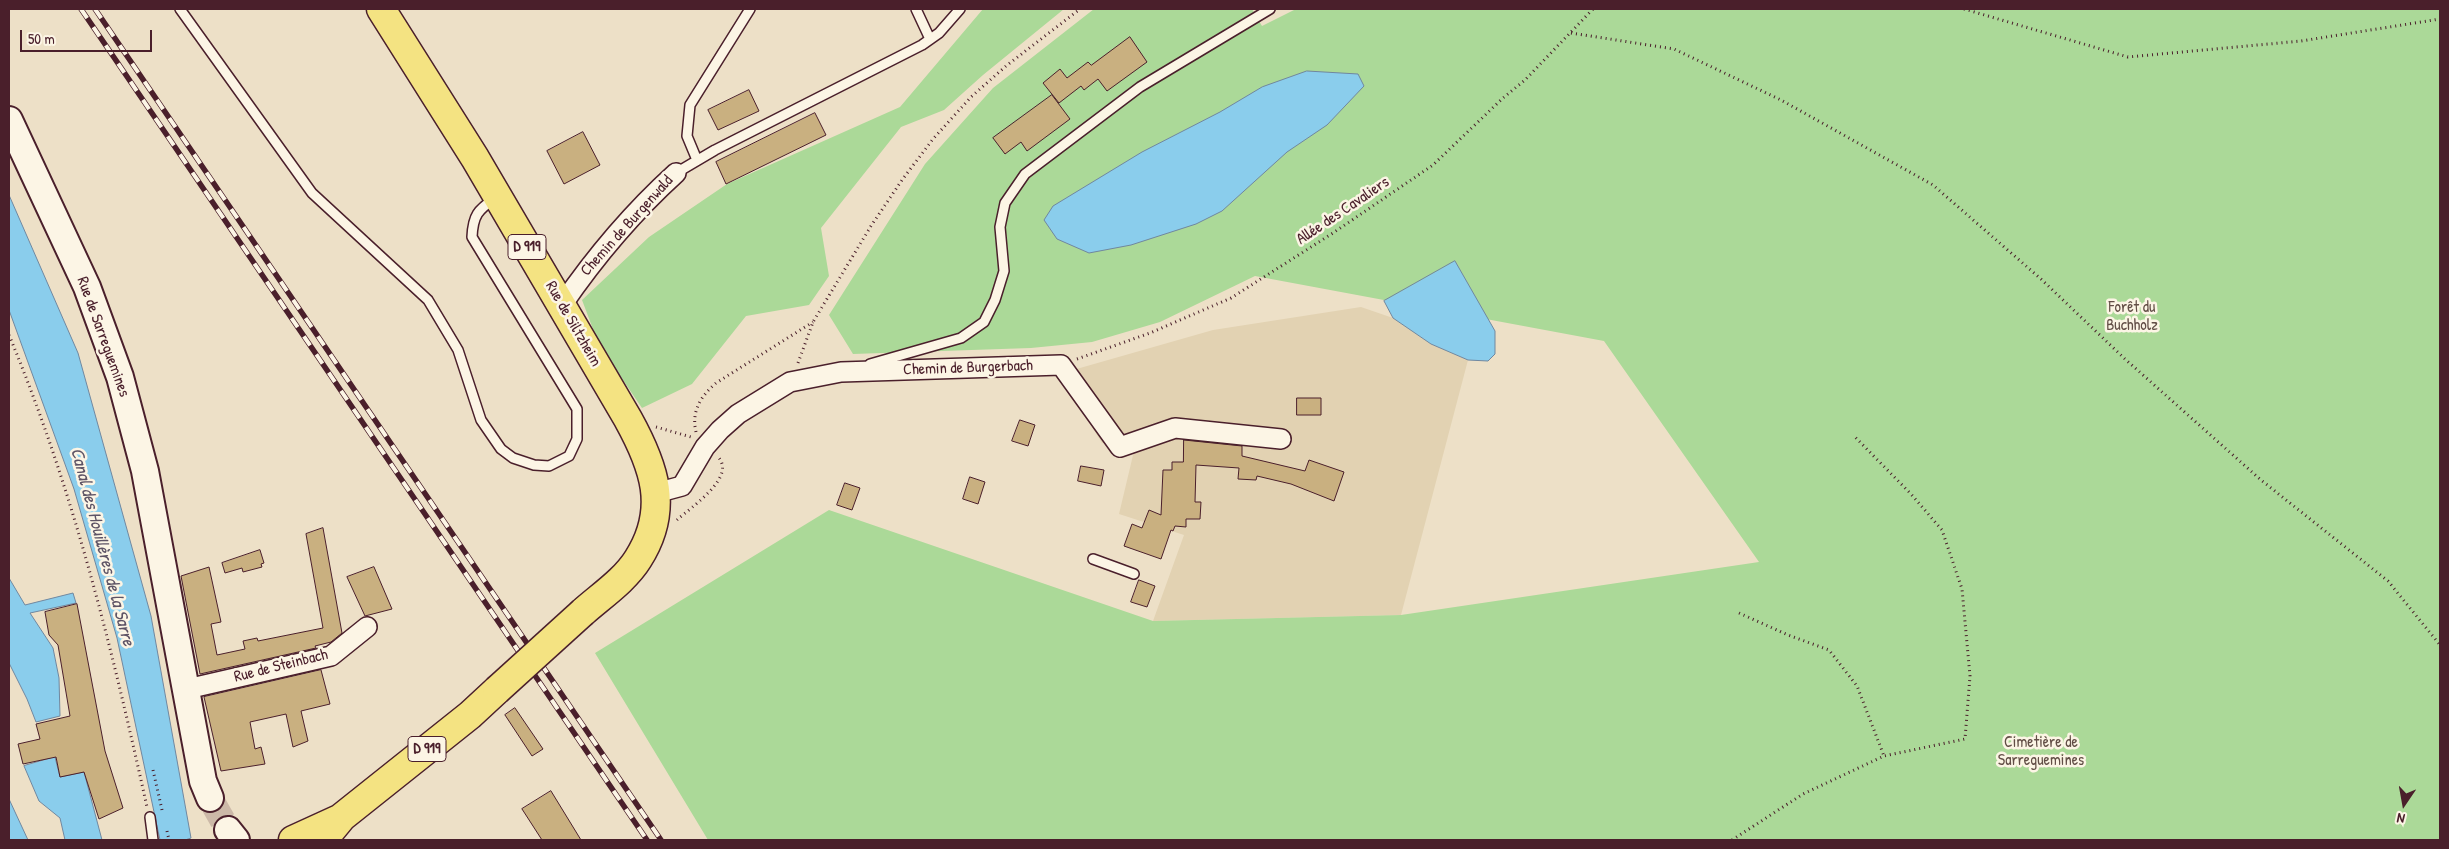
<!DOCTYPE html>
<html>
<head>
<meta charset="utf-8">
<style>
	body { margin:0 }
	#map { position:relative; width:2449px; height:849px; overflow:hidden; background:#ede0c7; font-family:"Patrick Hand",sans-serif }
	canvas { display:block }
	.frame { position:absolute; inset:0; border:10px solid #4a1f2b; pointer-events:none }
	.north { position:absolute; left:2379px; top:779px; width:50px; height:50px; -webkit-text-stroke:4px #fcf5e5; paint-order:stroke; rotate:192deg; font-size:14px; font-weight:700; line-height:20px; text-align:center; color:#4a1f2b }
	.north::after { content:''; display:block; margin:auto; width:18px; height:22px; background:#4a1f2b; clip-path:polygon(50% 0,100% 100%,50% 72%,0 100%) }
	.scale { position:absolute; left:20px; top:30px; width:132px; height:22px; box-sizing:border-box; border:2px solid #4a1f2b; border-top:0; padding-left:6px; font-size:15px; line-height:18px; white-space:nowrap; color:#4a1f2b; -webkit-text-stroke:4px #fcf5e5; paint-order:stroke }
</style>
</head>
<body>
<div id="map">
<canvas width="2449" height="849"></canvas>
<div class="frame"></div>
<div class="north">N</div>
<div class="scale">50 m</div>
</div>
<script>
const ctx = document.querySelector('canvas').getContext('2d');
ctx.lineJoin = 'round';
function fill(path, color) { ctx.fillStyle = color; ctx.fill(path, 'evenodd'); }
function trace(path, color, width, dash) { ctx.strokeStyle = color; ctx.lineWidth = width; ctx.lineCap = dash ? 'butt' : 'round'; ctx.setLineDash(dash || []); ctx.stroke(path); }
function drawText(font, color, halo, rows, align = 'center') {
  ctx.font = font + ' "Patrick Hand",sans-serif'; ctx.lineWidth = 5; ctx.setLineDash([]); ctx.textBaseline = 'middle'; ctx.strokeStyle = halo; ctx.fillStyle = color; for (const [text, x, y, turn = 0] of rows) {
    ctx.save(); ctx.translate(x, y); ctx.rotate((+turn || 0) * Math.PI / 180); ctx.textAlign = isNaN(turn) ? turn : align; if (halo) ctx.strokeText(text, 0, 0); ctx.fillText(text, 0, 0); ctx.restore();
  }
}
fill(new Path2D(`
	M1361 307 1393 318 1431 344 1468 360 1401 615 1153 621 1184 535 1119 514 1134 451 1102 443 1059 374 1213 330Z`), '#e2d2b2');
fill(new Path2D(`
	M983 9H1064L983 75 944 110 901 127 821 228 829 276 809 305 746 316 692 384 642 408 599 345 582 300 649 237 727 184 900 107Z
	M1094 9H1252L1262 26 1296 9H2440V840H708L595 653 829 510 1153 621 1401 615 1759 562 1604 341 1255 276 1160 322 1092 342 1031 348 853 354 829 315 925 164 993 88Z`), '#abd998');
const water = new Path2D(`
	M1307 71 1358 74 1364 86 1327 125 1287 152 1222 211 1196 224 1131 245 1089 253 1057 239 1044 220 1053 206 1142 152 1220 112 1262 87Z
	M9 195 78 353 151 616 191 838 185 840H160L117 638 74 489 9 310Z
	M1455 261 1495 331V354L1488 361 1468 360 1431 344 1393 318 1384 301Z
	M9 578 25 605 73 593 76 603 30 613 53 648 59 678 60 716 36 722 27 699 9 663Z
	M55 757 60 777 84 772 102 840H65L60 818 39 801 24 766Z
	M9 799 28 840H9Z`);
fill(water, '#8acdec');
trace(water, '#70879f', 1);
const building = new Path2D(`
	M1130 37 1147 62 1107 91 1098 79 1084 90 1081 86 1059 103 1043 83 1060 69 1067 78 1088 62 1091 65Z
	M749 90 759 111 718 130 708 110Z
	M1052 95 1070 119 1027 151 1021 142 1005 154 993 138Z
	M815 113 826 135 726 184 716 162Z
	M583 132 600 165 564 184 547 151Z
	M1297 398H1321V415H1297Z
	M1020 420 1035 425 1028 446 1012 441Z
	M1184 440 1242 446V456L1305 471 1309 460 1344 472 1334 501 1291 484 1257 476 1256 480 1238 479 1239 468 1196 465 1195 502H1201L1200 519H1186V527L1175 526 1173 531 1171 530 1161 559 1124 546 1132 524 1142 528 1149 510 1161 515 1163 470H1172V462H1183Z
	M1081 466 1104 470 1101 486 1078 481Z
	M970 477 985 482 978 504 963 499Z
	M845 483 860 488 852 510 837 505Z
	M323 528 342 633 331 642 315 646 316 648 200 674 181 576 209 567 221 622 211 624 217 655 245 649 243 641 257 638 258 641 323 628 306 534Z
	M260 550 264 563 261 564 262 567 243 572 242 568 225 573 222 563Z
	M374 567 392 609 365 616 347 577Z
	M1139 580 1155 586 1147 607 1131 602Z
	M77 604 105 751 123 808 99 819 84 772 60 777 56 757 23 764 18 744 40 739 36 724 70 716 58 645 49 635 45 612Z
	M321 670 330 704 301 711 308 741 293 747 286 714 250 722 255 749 261 747 265 764 221 771 204 697Z
	M515 708 543 749 532 756 505 715Z
	M551 791 581 840H542L522 809Z`);
fill(building, '#c9b080');
trace(building, '#4a1f2b', 1);
trace(new Path2D(`
	M210 798 228 830`), '#ccb9a8', 26, [26, 13]);
const lane = new Path2D(`
	M180 9 312 193 428 300 458 350 481 420 501 449 513 458 534 465 549 466 569 456 577 439V409L472 237C473 215 478 210 495 198
	M916 9 930 39
	M697 160 687 136 690 105 750 9
	M676 173 715 150 922 45 939 33 960 9
	M870 364 961 338 984 322 995 300 1004 271 1000 227 1005 203 1025 174 1140 87 1270 9
	M1093 559 1134 574
	M150 817 153 840`);
const street = new Path2D(`
	M562 305C595 257 633 212 676 173
	M656 493 682 486 705 447 720 430 738 414 790 382 841 372 1061 365 1120 447 1175 428 1281 439
	M187 689 331 656 367 627`);
const secondary = new Path2D(`
	M9 120 87 287 120 377 145 471 203 781 210 798
	M228 830 236 840`);
const primary = new Path2D(`
	M381 9 475 158 628 419C654 466 670 509 638 559 625 580 601 596 583 612
	M293 840 339 819
	M323 840 342 817 470 715 497 690`);
trace(lane, '#4a1f2b', 12);
trace(street, '#4a1f2b', 22);
trace(secondary, '#4a1f2b', 30);
trace(primary, '#4a1f2b', 31);
trace(new Path2D(`
	M1964 9 2128 57 2301 41 2440 19
	M1571 33 1674 49 1781 100 1933 185 2041 279 2125 359 2261 480 2388 581 2440 645
	M9 335C73 489 111 644 147 807
	M1077 359 1150 333 1231 298 1333 233 1433 165 1503 98 1525 80 1593 9
	M798 363 813 322 871 226 902 180 933 139 971 97 1006 66 1080 9
	M656 427 691 437
	M696 432C691 411 701 396 716 383L813 322
	M677 520C691 507 737 477 718 457
	M1739 613 1788 635 1829 650 1857 686 1884 756
	M153 770 162 810
	M167 831 169 840
	M1732 840 1803 794 1884 756 1965 739 1970 676 1962 589 1942 530 1911 494 1855 437`), '#4a1f2b', 3, [1, 4]);
trace(lane, '#fcf5e5', 9);
trace(street, '#fcf5e5', 19);
trace(secondary, '#fcf5e5', 26);
trace(primary, '#f4e382', 28);
const rail = new Path2D(`
	M81 9 647 840
	M95 9 661 840`);
trace(rail, '#4a1f2b', 5.5);
trace(rail, '#fcf5e5', 4, [11]);
const primaryBridge = new Path2D(`
	M497 690 583 612`);
trace(primaryBridge, '#4a1f2b', 31, []);
trace(primaryBridge, '#f4e382', 28);
for (const [x, y, w] of [
	[527,247,38],
	[427,749,38]
]) { const box = new Path2D(); box.roundRect(x - w / 2, y - 12.5, w, 25, 4); ctx.fillStyle = '#fcf5e5'; ctx.fill(box); trace(box, '#4a1f2b', 1); }
drawText('bold 15px', '#4a1f2b', null, [
	["D 919",527,247],
	["D 919",427,749]
]);
drawText('16px', '#4a1f2b', '#fcf5e5', [
	["Allée des Cavaliers",1343,211,-34],
	["Chemin de Burgenwald",627,226,-48],
	["Rue de Siltzheim",573,324,60],
	["Rue de Sarreguemines",103,337,70],
	["Chemin de Burgerbach",968,368,-2],
	["Rue de Steinbach",281,666,-14]
]);
drawText('16px', '#624e46', '#fcf5e5', [
	["Forêt du",2132,308],
	["Buchholz",2132,326],
	["Cimetière de",2041,743],
	["Sarreguemines",2041,761]
]);
drawText('italic 18px', '#5d5365', '#fcf5e5', [
	["Canal des Houillères de la Sarre",102,547,75]
]);
</script>
</body>
</html>
